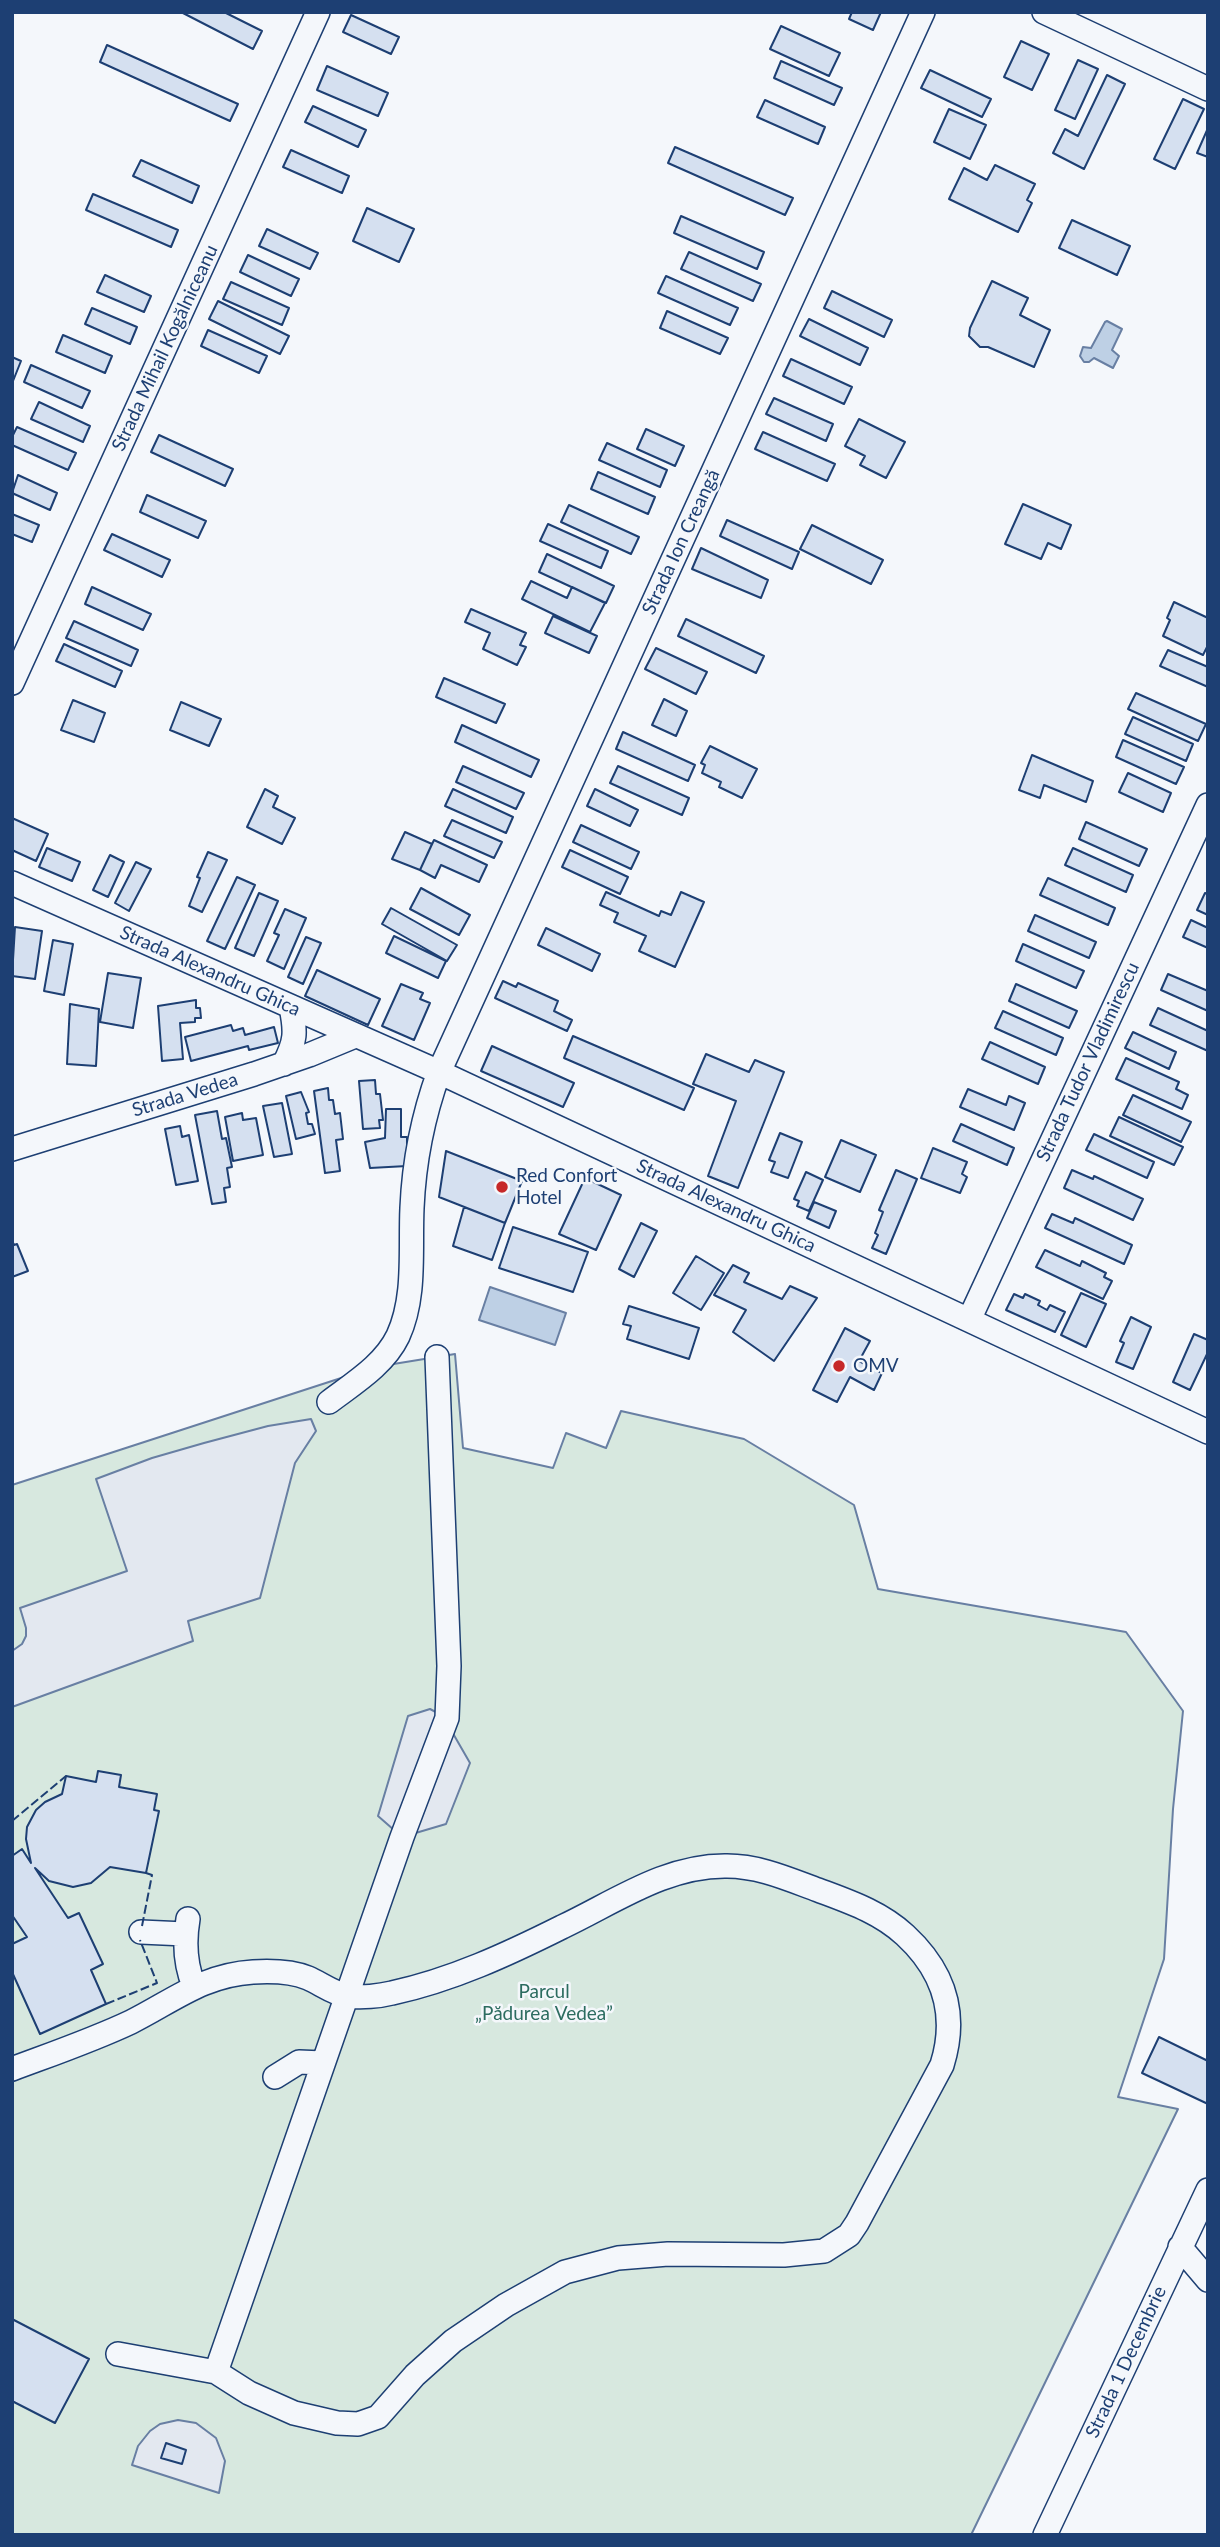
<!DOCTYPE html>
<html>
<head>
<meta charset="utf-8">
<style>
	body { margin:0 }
	#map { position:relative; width:1220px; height:2547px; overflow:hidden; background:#f4f7fb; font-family:Lato,sans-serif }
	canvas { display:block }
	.frame { position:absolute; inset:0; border:14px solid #1d3f73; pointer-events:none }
</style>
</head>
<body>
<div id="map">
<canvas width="1220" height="2547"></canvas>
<div class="frame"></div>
</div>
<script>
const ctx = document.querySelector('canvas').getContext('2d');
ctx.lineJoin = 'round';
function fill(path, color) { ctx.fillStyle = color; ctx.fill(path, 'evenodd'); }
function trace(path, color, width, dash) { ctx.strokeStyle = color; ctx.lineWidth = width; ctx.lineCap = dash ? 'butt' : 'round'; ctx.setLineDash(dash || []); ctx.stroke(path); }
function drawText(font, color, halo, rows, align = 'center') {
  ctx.font = font + ' Lato,sans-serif'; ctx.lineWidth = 5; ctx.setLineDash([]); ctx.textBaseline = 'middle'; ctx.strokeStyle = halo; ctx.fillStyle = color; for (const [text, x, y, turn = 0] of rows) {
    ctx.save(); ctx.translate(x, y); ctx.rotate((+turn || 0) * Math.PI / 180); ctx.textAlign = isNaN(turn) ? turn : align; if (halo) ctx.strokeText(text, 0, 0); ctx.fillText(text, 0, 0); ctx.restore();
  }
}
const green = new Path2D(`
	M455 1354 463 1448 553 1468 566 1433 606 1448 621 1411 744 1439 854 1505 878 1589 1126 1632 1183 1711 1173 1809 1164 1959 1118 2097 1178 2109 971 2535H12V1485L375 1367Z`);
fill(green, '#d7e8df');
trace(green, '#687fa3', 2);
const parking = new Path2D(`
	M311 1419 316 1431 295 1463 260 1598 188 1621 193 1641 12 1707V1651L22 1644 26 1636V1628L20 1608 127 1571 96 1479 152 1458 204 1443 268 1426Z
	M430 1709 447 1718 451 1730 470 1763 446 1824 402 1837 378 1816 408 1716Z
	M178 2420 196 2423 216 2438 225 2461 219 2493 132 2465 138 2446 150 2431 160 2424Z`);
fill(parking, '#e3e8f0');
trace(parking, '#687fa3', 2);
const water = new Path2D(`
	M1107 321 1122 329 1112 350 1119 356 1113 368 1094 358 1089 362H1084L1080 356 1083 347 1091 348 1105 322Z
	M490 1287 566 1313 555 1345 479 1320Z`);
fill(water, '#bed0e5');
trace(water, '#687fa3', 2);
const building = new Path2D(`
	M181 12H224L262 31 253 49Z
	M852 12H881L873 30 849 19Z
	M351 15 399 37 391 54 343 32Z
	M781 26 840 53 829 76 770 49Z
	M1021 41 1049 54 1032 90 1004 77Z
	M107 45 238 104 230 121 100 62Z
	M1078 60 1098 69 1075 119 1055 110Z
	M781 61 842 88 834 105 774 78Z
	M327 66 388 93 378 116 317 90Z
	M930 70 991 99 982 117 921 88Z
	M1107 75 1125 84 1084 169 1053 153 1065 129 1078 136Z
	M1183 99 1204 109 1175 169 1154 159Z
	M765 100 825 127 818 144 757 117Z
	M313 106 366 130 358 147 305 122Z
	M949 109 986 125 970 159 934 142Z
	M1208 128V157L1197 153Z
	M675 147 793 198 785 215 668 163Z
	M291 150 349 176 342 193 283 167Z
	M141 160 199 186 192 203 133 176Z
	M995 165 1035 184 1027 200 1032 203 1018 232 949 199 964 168 987 180Z
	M93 194 178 230 171 247 86 210Z
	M367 208 414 229 399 262 353 241Z
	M681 216 764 252 757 269 674 233Z
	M1072 220 1130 246 1117 275 1059 248Z
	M267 229 318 253 310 269 259 246Z
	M689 252 761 284 753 301 681 269Z
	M248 255 299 279 291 296 240 272Z
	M105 275 151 296 144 312 97 292Z
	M666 276 738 308 730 325 658 293Z
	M992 281 1028 298 1020 315 1050 330 1034 367 988 347H980L969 336 970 328Z
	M231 282 289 308 282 325 223 299Z
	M832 291 892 320 884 337 824 308Z
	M218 301 289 336 280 354 209 319Z
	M92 308 137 327 130 344 85 324Z
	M667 311 728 338 720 354 660 328Z
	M809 319 868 348 860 365 800 336Z
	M208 330 267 356 259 373 201 346Z
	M63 335 112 356 105 373 56 352Z
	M12 357 21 361 13 381H12Z
	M791 359 852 387 844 404 783 376Z
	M31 365 90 391 82 408 24 382Z
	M774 398 833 424 826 441 766 414Z
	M39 402 90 426 83 442 31 419Z
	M859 419 905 442 886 478 860 465 865 456 845 446Z
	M17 427 76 453 68 470 12 445V437Z
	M646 429 684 446 675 466 637 449Z
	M763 432 835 464 827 481 755 449Z
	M159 435 233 469 225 486 151 452Z
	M607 443 667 470 660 487 599 460Z
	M598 472 655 497 648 514 591 489Z
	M18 475 57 493 50 510 12 493Z
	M147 495 206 521 198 538 140 512Z
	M1023 504 1071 525 1061 549 1048 543 1041 559 1005 544Z
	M569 505 639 537 631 554 561 522Z
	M12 514 39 525 32 542 12 534Z
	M727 520 799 552 792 569 720 536Z
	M548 524 608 551 601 568 540 541Z
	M812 525 883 560 871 584 800 549Z
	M112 534 170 560 162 577 104 550Z
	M701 548 768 580 761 598 692 569Z
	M547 554 614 586 606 603 539 572Z
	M531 581 567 598 572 587 605 603 590 632 522 599Z
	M92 587 151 614 143 630 85 604Z
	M1174 602 1208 618V645L1203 655 1163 636 1170 620 1167 618Z
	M471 609 526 633 520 645 526 647 517 665 483 649 490 633 465 622Z
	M553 616 597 636 589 653 545 633Z
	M686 619 764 656 756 673 678 636Z
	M74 621 138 650 131 666 66 638Z
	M64 644 122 671 115 687 56 661Z
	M656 648 707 672 696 694 645 669Z
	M1168 650 1208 667V687L1160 666Z
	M444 678 505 704 496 723 436 697Z
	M1136 693 1206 724 1198 741 1128 709Z
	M664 699 687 711 676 736 652 725Z
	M73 700 105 713 94 742 61 730Z
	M181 702 221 719 209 746 170 730Z
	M1133 717 1193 744 1186 761 1125 734Z
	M462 725 539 760 531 777 455 742Z
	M623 732 695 765 688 781 616 749Z
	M1123 740 1184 767 1176 784 1116 757Z
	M710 746 757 769 742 798 719 787 721 782 702 773 705 765 701 763Z
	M1032 755 1093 781 1086 802 1044 785 1040 798 1019 790Z
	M463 766 524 793 516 809 456 782Z
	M618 766 689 798 682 815 610 783Z
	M1128 773 1171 793 1163 812 1119 792Z
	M265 789 278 796 273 807 295 818 282 844 247 827Z
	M453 789 513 817 506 833 445 806Z
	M595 789 638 810 630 826 587 806Z
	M12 818 48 834 36 861 12 850Z
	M452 820 502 842 494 858 444 836Z
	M1086 822 1147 849 1139 866 1079 839Z
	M581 825 639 852 631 869 573 842Z
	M405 832 432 844 420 870 392 859Z
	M434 840 487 865 479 882 441 865 435 878 420 870Z
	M47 848 80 862 72 881 39 867Z
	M1073 848 1133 875 1126 892 1065 865Z
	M570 850 628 877 620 894 562 867Z
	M208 852 227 860 202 912 189 906 200 878 197 877Z
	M110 855 124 862 108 897 93 890Z
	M136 862 151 869 129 911 115 903Z
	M237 877 255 885 225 949 207 941Z
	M1048 878 1115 908 1108 925 1040 895Z
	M421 888 470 915 459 935 410 909Z
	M606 892 659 916 661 911 671 915 681 892 704 902 675 967 639 951 646 936 614 922 618 913 600 905Z
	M259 893 278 901 254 956 235 948Z
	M1205 893 1208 894V915L1197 910Z
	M391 908 457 945 447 961 382 924Z
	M285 909 306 918 284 969 267 961 279 935 274 933Z
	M1035 915 1096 942 1089 958 1028 931Z
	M1191 920 1208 928V948L1183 937Z
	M15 927 42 931 35 979 12 976Z
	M546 928 600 954 592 971 538 945Z
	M394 936 446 961 438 978 386 953Z
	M306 937 321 943 303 984 288 977Z
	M53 940 73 944 64 995 44 991Z
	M1023 944 1084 971 1076 988 1016 961Z
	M317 970 380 999 368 1025 305 996Z
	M108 973 141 978 133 1028 100 1022Z
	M1168 974 1208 991V1011L1161 990Z
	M503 981 516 987 518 983 558 1001 554 1011 572 1020 567 1031 495 998Z
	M401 984 423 993 420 999 430 1003 414 1040 382 1026Z
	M1016 984 1077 1011 1069 1028 1009 1001Z
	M196 1000V1008H200L201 1018H195V1022L180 1023 183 1059 162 1061 158 1006Z
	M70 1004 99 1009 96 1066 67 1064Z
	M1158 1008 1208 1031V1051L1150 1025Z
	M1003 1011 1063 1038 1056 1055 995 1028Z
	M231 1025 233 1031 243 1028 245 1035 274 1027 278 1043 249 1050 248 1046 191 1061 185 1037Z
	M1133 1032 1176 1052 1169 1069 1125 1048Z
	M573 1036 694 1088 684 1110 564 1058Z
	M990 1042 1045 1067 1038 1084 982 1059Z
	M492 1046 574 1083 563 1107 481 1071Z
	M706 1054 749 1072 755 1060 784 1072 738 1188 708 1176 736 1101 693 1084Z
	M1126 1058 1179 1082 1176 1089 1188 1095 1182 1109 1116 1079Z
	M375 1080 376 1094H380L383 1120H379L380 1128 363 1129 359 1081Z
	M328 1088 329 1100H333L335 1114 340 1113 343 1139 336 1140 340 1171 325 1173 314 1091Z
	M968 1089 1006 1105 1009 1096 1025 1103 1014 1130 960 1107Z
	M301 1092 309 1112 306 1113 308 1124H312L315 1134 296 1139 286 1096Z
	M1133 1095 1191 1122 1181 1142 1123 1115Z
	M282 1103 292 1154 274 1157 263 1106Z
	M386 1109H401V1137H407V1166L370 1168 365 1142 385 1138Z
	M217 1111 222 1139 226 1138 232 1167 227 1168 230 1187 224 1188 226 1202 212 1204 195 1115Z
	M242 1113 243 1120 256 1118 263 1155 233 1161 225 1117Z
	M1119 1117 1183 1147 1174 1165 1110 1136Z
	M961 1124 1014 1148 1007 1165 953 1141Z
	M180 1126 182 1137 189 1135 198 1181 176 1185 165 1129Z
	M780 1133 802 1142 788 1178 771 1172 775 1162 769 1160Z
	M1094 1134 1154 1162 1147 1178 1086 1150Z
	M841 1140 876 1155 860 1192 825 1177Z
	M933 1148 967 1162 962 1174 967 1177 960 1193 921 1178Z
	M446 1151 522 1181 505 1223 439 1197Z
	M896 1170 917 1179 886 1254 872 1248 878 1235 875 1233 883 1212 879 1210Z
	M1072 1170 1093 1179 1094 1176 1143 1199 1133 1220 1064 1188Z
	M806 1172 823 1180 809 1211 797 1206 799 1201 794 1199Z
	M585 1178 621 1195 596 1250 559 1234Z
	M814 1202 836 1211 829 1228 807 1218Z
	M464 1207 505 1223 492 1260 453 1246Z
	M1052 1214 1073 1223 1075 1218 1132 1245 1124 1264 1045 1228Z
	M641 1223 657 1231 634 1277 619 1269Z
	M513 1227 588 1252 573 1292 499 1268Z
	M12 1240 14 1245 17 1244 28 1271 12 1277Z
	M1045 1250 1080 1266 1082 1261 1106 1273 1104 1277 1112 1281 1103 1299 1036 1267Z
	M696 1256 724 1273 701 1310 673 1293Z
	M733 1265 749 1273 744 1282 782 1299 790 1286 817 1298 774 1361 733 1332 746 1310 714 1295Z
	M1081 1293 1106 1304 1086 1347 1061 1335Z
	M1014 1294 1023 1298 1025 1294 1040 1301 1038 1305 1047 1310 1050 1305 1065 1312 1055 1332 1006 1310Z
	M629 1306 699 1328 689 1359 627 1339 631 1326 623 1324Z
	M1131 1317 1151 1327 1133 1369 1116 1362 1124 1343 1120 1341Z
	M845 1328 870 1341 859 1361 882 1373 874 1390 850 1377 837 1402 813 1390Z
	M1194 1334 1208 1340V1352L1190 1390 1173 1382Z
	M98 1771 121 1775 119 1787 157 1794 154 1810 159 1811 146 1873 110 1867 91 1883 73 1887 49 1881 35 1868 68 1918 79 1913 103 1964 91 1970 106 2004 40 2034 12 1972V1944L27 1937 12 1915V1856L22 1849 31 1863 26 1839 27 1827 36 1810 45 1802 62 1794 66 1776 96 1782Z
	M1159 2037 1208 2061V2104L1142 2073Z
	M12 2319 89 2359 55 2423 12 2401Z
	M166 2443 186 2450 182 2464 161 2458Z`);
fill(building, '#d5e0f0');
trace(building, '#1d3f73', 2);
const minor = new Path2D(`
	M1044 12 1208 89
	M12 683 318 12
	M12 883 439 1072 1208 1432
	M284 1064C296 1041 296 1032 291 1007
	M12 1149 254 1074 309 1055 355 1036
	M969 1320 1208 805
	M329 1402C354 1383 384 1365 398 1336 416 1297 410 1250 412 1208 414 1161 423 1116 439 1072L923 12
	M188 1919C184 1942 185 1964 194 1986
	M141 1932 185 1934
	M12 2069C52 2054 93 2040 131 2022 173 2001 203 1975 253 1972 270 1971 291 1971 308 1978 320 1983 334 1994 348 1996 361 1998 380 1996 392 1993 452 1980 508 1954 562 1927 615 1902 666 1865 727 1866 759 1866 788 1879 818 1890 850 1902 880 1912 905 1935 944 1971 958 2014 942 2065L857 2223 849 2235 824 2251 784 2255 668 2254 618 2258 565 2272 506 2305 453 2341 415 2375 378 2417 358 2424 337 2423 294 2413 249 2393 216 2372 118 2354
	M275 2077 299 2062 323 2063
	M1180 2247 1208 2280
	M216 2372 402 1837 447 1718 449 1666 437 1357
	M1045 2535 1208 2190`);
trace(minor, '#1d3f73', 26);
trace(minor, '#f4f7fb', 23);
trace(new Path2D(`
	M12 1821 66 1776
	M142 1926 152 1875 146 1873
	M106 2004 157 1983 140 1940`), '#1d3f73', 2, [9, 3.5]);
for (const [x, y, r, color] of [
	[502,1187,7,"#c62828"],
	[839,1366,7,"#c62828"]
]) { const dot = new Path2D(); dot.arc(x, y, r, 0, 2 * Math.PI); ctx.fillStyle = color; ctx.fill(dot); trace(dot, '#f4f7fb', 2.5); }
drawText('19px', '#1d3f73', '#f4f7fb', [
	["Strada Mihail Kogălniceanu",165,348,-65],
	["Strada Ion Creangă",681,542,-65],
	["Strada Alexandru Ghica",210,971,24],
	["Strada Tudor Vladimirescu",1088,1062,-65],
	["Strada Vedea",185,1095,-17],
	["Strada Alexandru Ghica",726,1206,25],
	["Strada 1 Decembrie",1126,2362,-65]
]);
drawText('19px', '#1d3f73', '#f4f7fb', [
	["Red Confort",516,1176],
	["Hotel",516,1198],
	["OMV",853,1366]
], 'left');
drawText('19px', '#2c6c60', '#f4f7fb', [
	["Parcul",544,1992],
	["„Pădurea Vedea”",544,2014]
]);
</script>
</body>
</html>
